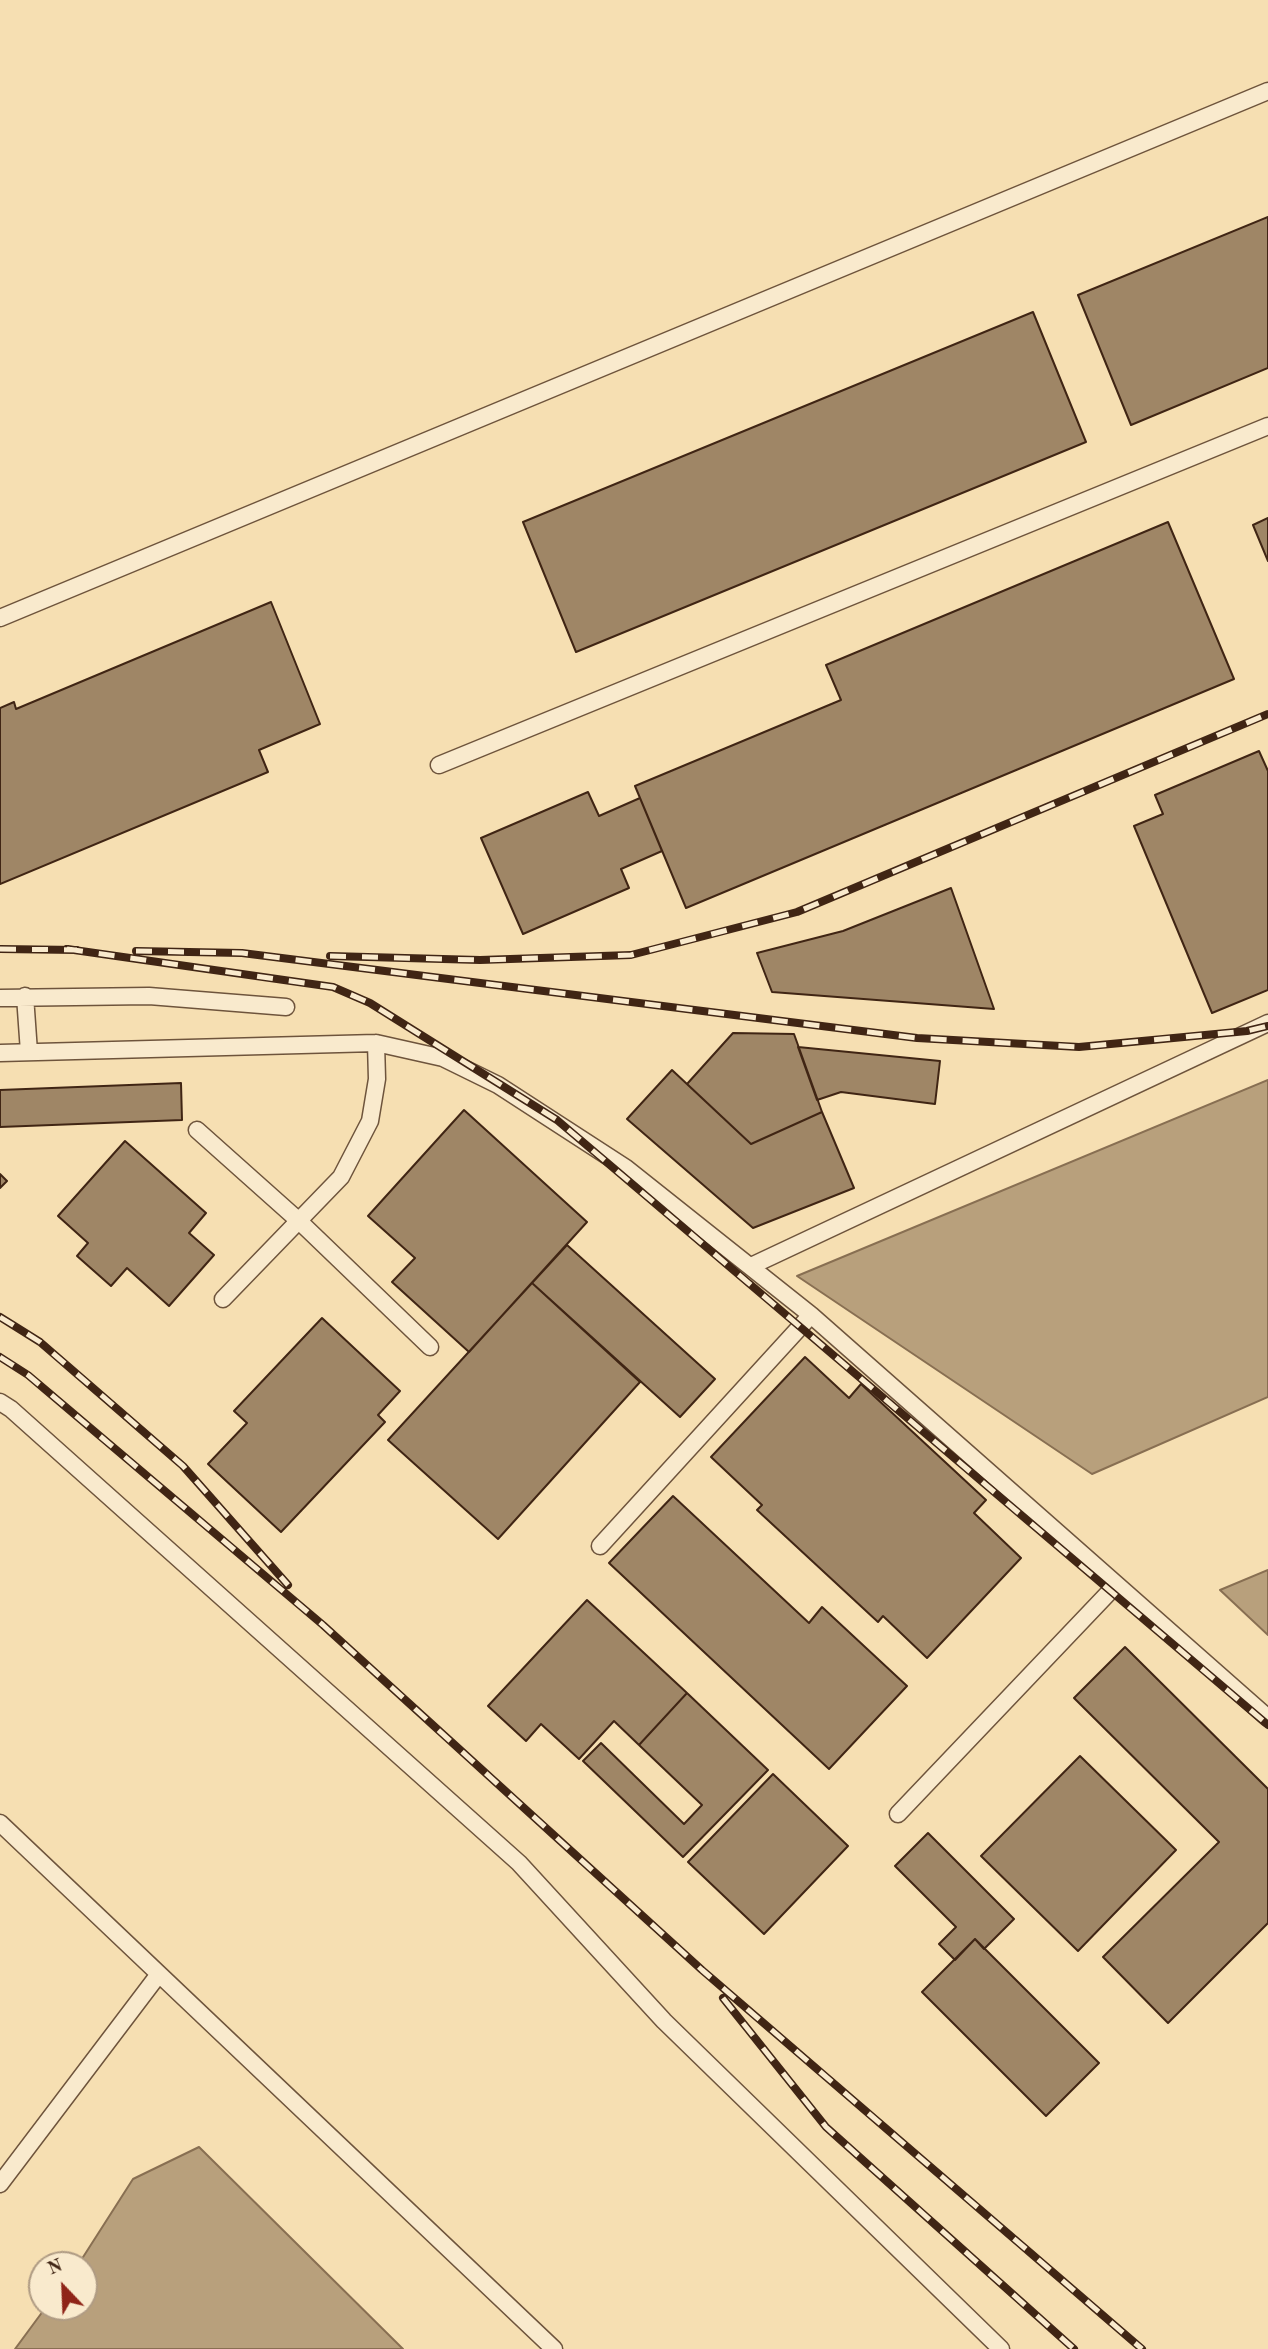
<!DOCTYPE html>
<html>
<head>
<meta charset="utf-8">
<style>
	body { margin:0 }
	#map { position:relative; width:1268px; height:2349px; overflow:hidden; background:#f6dfb2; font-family:"Old Standard TT",serif }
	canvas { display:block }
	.north { position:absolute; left:28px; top:2251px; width:70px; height:70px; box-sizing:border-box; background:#f9eacd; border:2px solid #af9b83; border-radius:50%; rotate:337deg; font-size:19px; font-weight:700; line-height:28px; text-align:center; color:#402514 }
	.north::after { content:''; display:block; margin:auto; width:24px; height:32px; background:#8f2418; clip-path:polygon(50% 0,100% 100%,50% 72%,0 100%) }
</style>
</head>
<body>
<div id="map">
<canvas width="1268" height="2349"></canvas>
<div class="north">N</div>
</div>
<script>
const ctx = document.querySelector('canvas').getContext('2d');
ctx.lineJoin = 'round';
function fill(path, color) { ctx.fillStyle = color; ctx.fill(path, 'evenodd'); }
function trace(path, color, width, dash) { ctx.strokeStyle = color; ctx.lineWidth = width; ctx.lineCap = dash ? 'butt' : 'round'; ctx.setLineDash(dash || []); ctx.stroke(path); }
const water = new Path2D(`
	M1268 1080V1397L1092 1474 797 1276Z
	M1268 1570V1635L1220 1590Z
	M199 2147 403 2349H15L46 2307H84V2265H78L133 2179Z`);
fill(water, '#b8a07c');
trace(water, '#886f52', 2);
const building = new Path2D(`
	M1268 217V368L1131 425 1078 295Z
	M1033 312 1086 442 576 652 523 522Z
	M1268 518V561L1253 525Z
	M1168 522 1234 679 686 908 635 786 841 700 826 665Z
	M271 602 320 724 259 750 268 772 0 884V708L14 702 16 709Z
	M1259 751 1268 771V990L1212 1013 1134 826 1163 814 1155 795Z
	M588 792 599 816 640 798 662 851 621 869 629 888 523 934 481 838Z
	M951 888 994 1009 772 992 757 953 843 931Z
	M733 1033 794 1034 822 1112 751 1144 687 1084Z
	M798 1047 940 1061 935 1104 841 1092 817 1100Z
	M672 1070 751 1144 822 1112 854 1188 753 1228 627 1119Z
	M181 1083 182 1120 0 1127V1090Z
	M464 1110 587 1222 469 1352 392 1282 415 1258 368 1216Z
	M125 1141 206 1213 189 1233 214 1255 169 1306 127 1268 111 1286 77 1256 88 1243 58 1216Z
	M0 1174 7 1181 0 1188Z
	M567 1245 715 1379 680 1417 532 1283Z
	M532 1283 640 1382 498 1539 388 1440Z
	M322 1318 400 1391 378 1415 385 1422 281 1532 208 1464 247 1423 234 1411Z
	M805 1357 849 1398 861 1384 986 1500 974 1513 1021 1558 927 1658 883 1616 878 1622 757 1510 762 1505 711 1457Z
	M673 1496 809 1623 822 1607 907 1686 829 1769 609 1563Z
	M587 1600 687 1693 639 1745 614 1721 579 1759 541 1724 526 1741 488 1706Z
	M1125 1647 1268 1789V1923L1168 2023 1103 1957 1219 1842 1074 1698Z
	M687 1693 768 1770 683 1857 583 1761 601 1743 684 1824 702 1805 639 1745Z
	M1080 1756 1176 1850 1078 1951 981 1856Z
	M773 1774 848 1846 764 1934 688 1862Z
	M928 1833 1014 1919 984 1949 975 1939 955 1960 939 1944 956 1927 895 1866Z
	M975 1939 1099 2063 1046 2116 922 1992Z`);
fill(building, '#9f8666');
trace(building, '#402514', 2);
const lane = new Path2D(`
	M0 618 1268 91
	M439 765 1268 426
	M25 996 29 1052
	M0 998 149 996 286 1007
	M0 1053 376 1043 443 1058 498 1085 626 1168 811 1315 1268 1718
	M197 1130 299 1221 430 1347
	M751 1266 1268 1023
	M223 1299 341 1177 370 1121 377 1079 376 1043
	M0 1402 11 1409 519 1863 664 2021 1001 2349
	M600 1546 811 1315
	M898 1814 1116 1585
	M0 1823 554 2349
	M0 2184 159 1974`);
trace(lane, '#6e543c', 19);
trace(lane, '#f9eacd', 16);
const rail = new Path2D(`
	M0 949 77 950
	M67 949 333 987 370 1003 557 1120 1268 1725
	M136 951 242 953 917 1038 1079 1047 1247 1031 1268 1026
	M330 956 480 960 631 955 797 912 1268 714
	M0 1317 40 1342 183 1466 288 1585
	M0 1357 28 1375 323 1625 702 1970 1142 2349
	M723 1998 826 2127 1074 2349`);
trace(rail, '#402514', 8);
trace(rail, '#f9eacd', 5, [16]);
</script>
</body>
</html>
